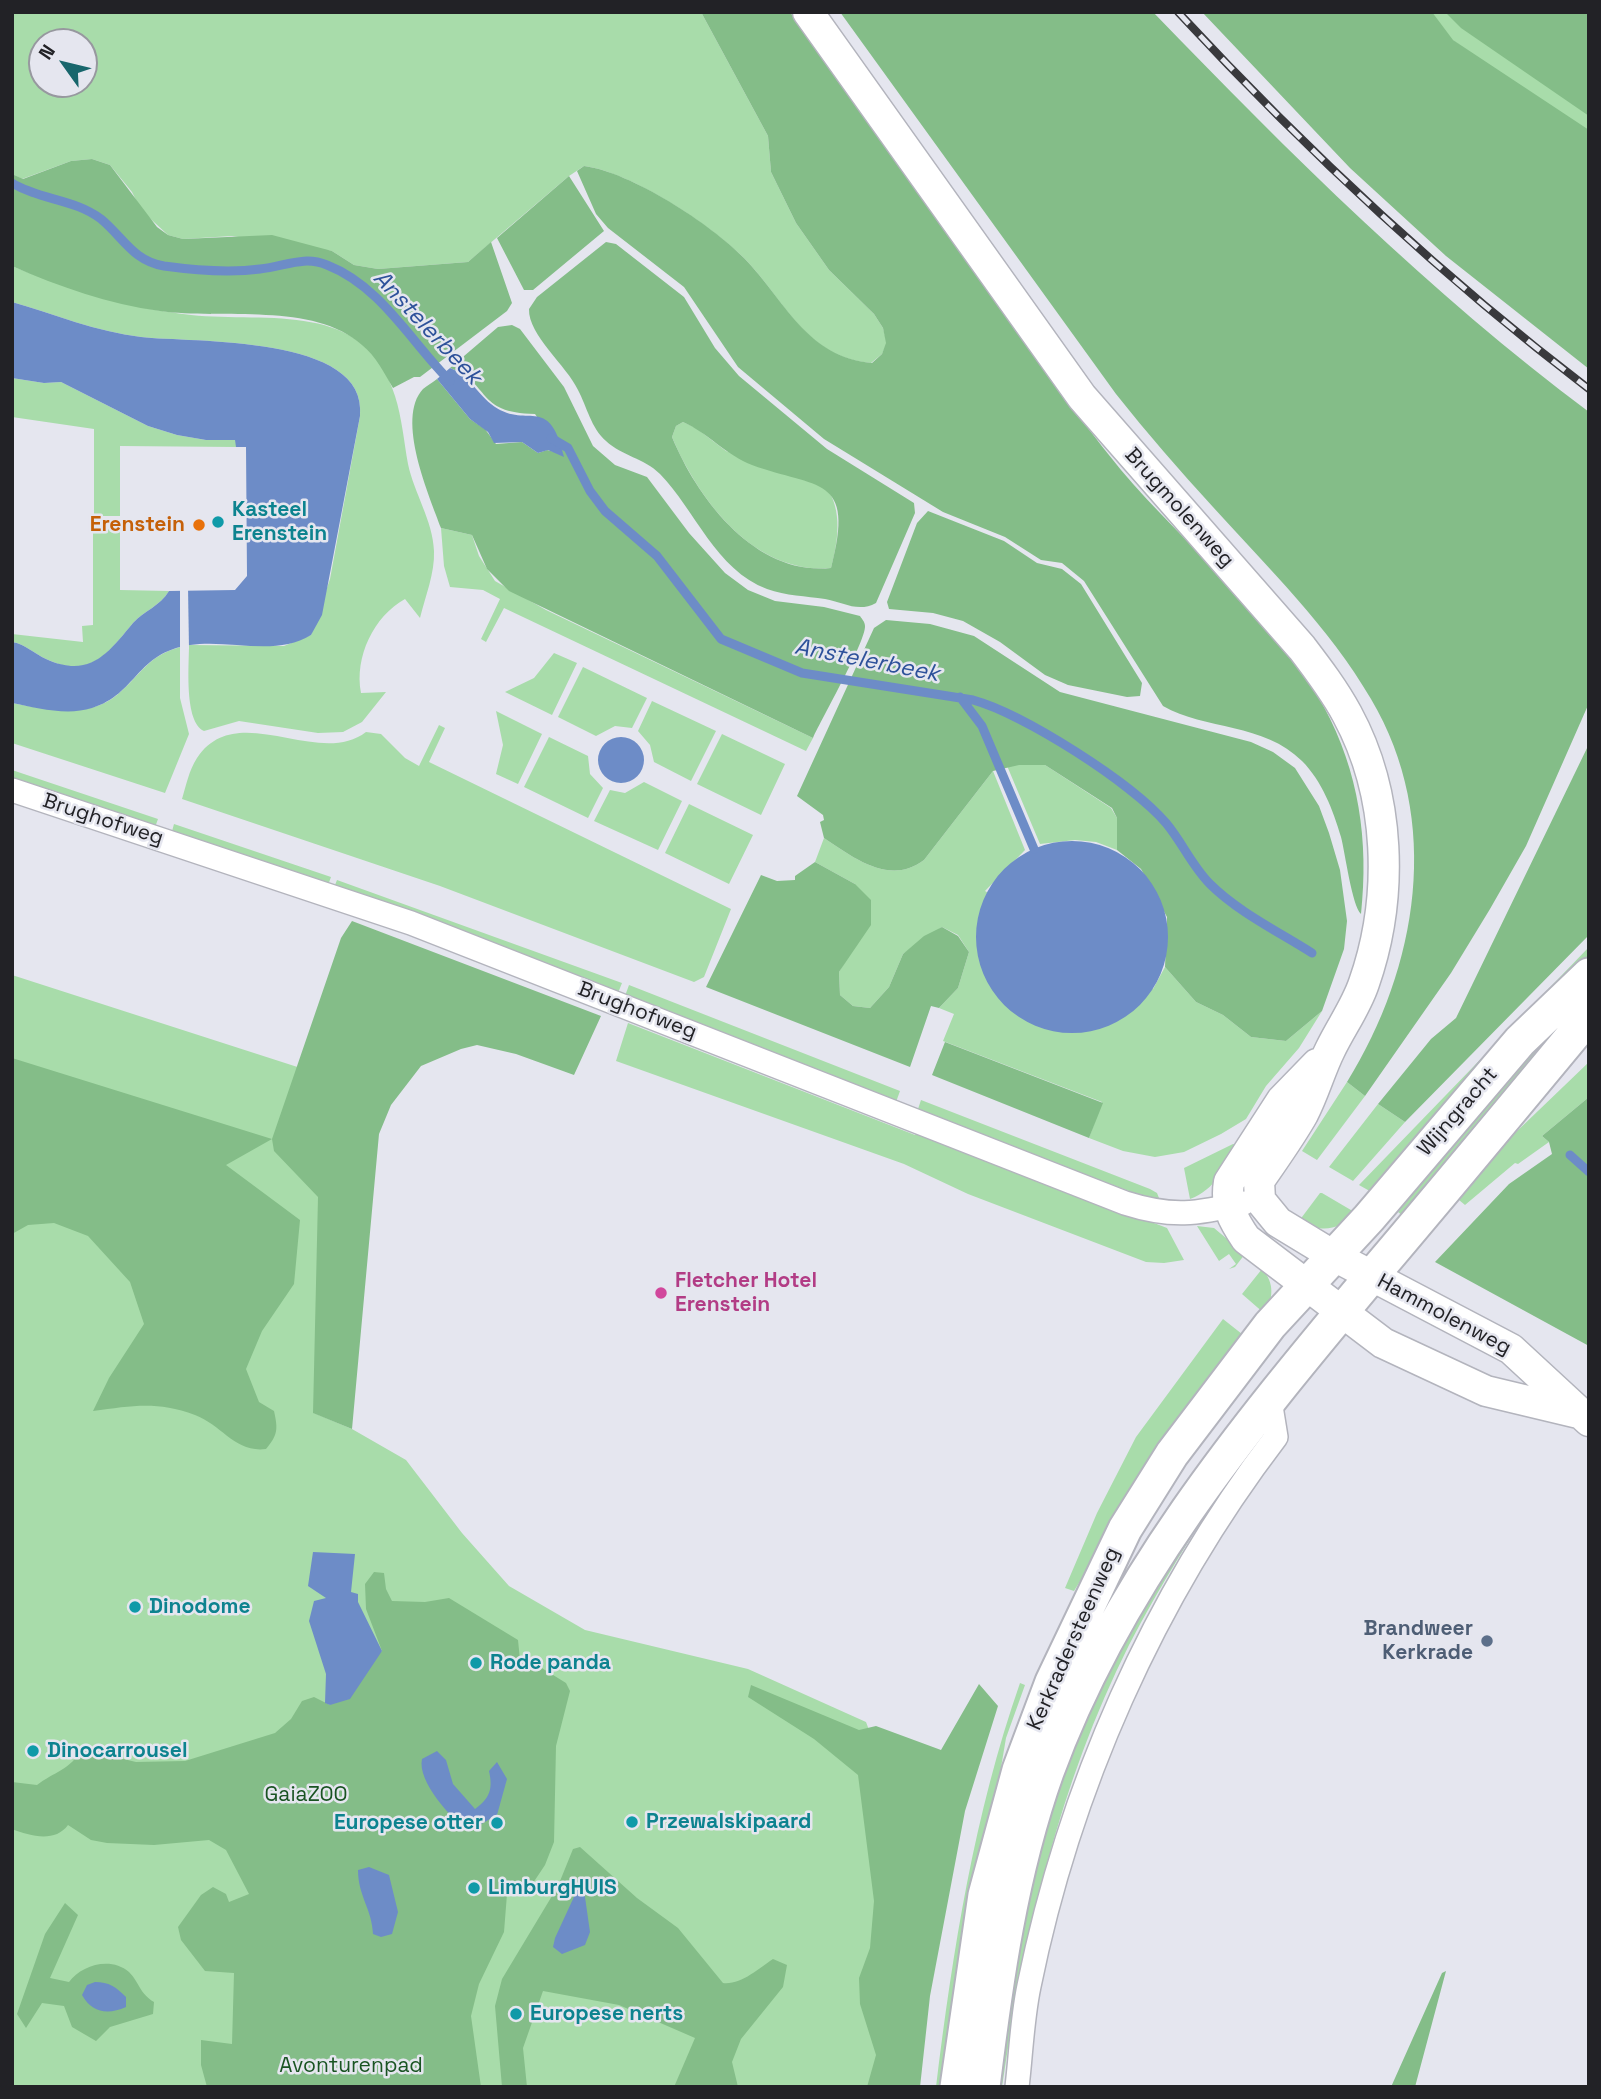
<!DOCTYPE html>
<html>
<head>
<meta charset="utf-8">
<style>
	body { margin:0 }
	#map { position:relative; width:1601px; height:2099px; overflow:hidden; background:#e5e6ef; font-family:"Space Grotesk",sans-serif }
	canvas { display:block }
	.frame { position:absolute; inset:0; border:14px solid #222226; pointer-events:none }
	.north { position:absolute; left:28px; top:28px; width:70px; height:70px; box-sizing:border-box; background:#e5e6ef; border:2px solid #97989f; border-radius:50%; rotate:304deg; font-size:19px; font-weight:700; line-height:28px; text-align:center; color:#222226 }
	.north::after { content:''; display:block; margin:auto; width:24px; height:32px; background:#18666c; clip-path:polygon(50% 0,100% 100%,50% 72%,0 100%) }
</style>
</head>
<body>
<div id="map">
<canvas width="1601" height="2099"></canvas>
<div class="frame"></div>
<div class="north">N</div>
</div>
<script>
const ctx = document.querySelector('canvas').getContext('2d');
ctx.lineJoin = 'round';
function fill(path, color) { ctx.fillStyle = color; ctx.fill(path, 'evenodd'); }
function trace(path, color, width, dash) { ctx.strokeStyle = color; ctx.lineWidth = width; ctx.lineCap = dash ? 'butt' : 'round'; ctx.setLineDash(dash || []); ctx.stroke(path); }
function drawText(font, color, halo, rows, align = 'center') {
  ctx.font = font + ' "Space Grotesk",sans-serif'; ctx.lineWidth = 5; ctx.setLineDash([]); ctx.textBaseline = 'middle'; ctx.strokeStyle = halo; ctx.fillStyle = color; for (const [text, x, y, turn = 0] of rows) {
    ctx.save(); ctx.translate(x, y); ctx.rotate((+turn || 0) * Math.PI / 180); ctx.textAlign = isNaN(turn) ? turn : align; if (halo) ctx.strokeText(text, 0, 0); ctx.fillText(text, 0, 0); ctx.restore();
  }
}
fill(new Path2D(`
	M12 12H701L768 136 771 172 796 223 829 270 874 314 883 328 887 343 882 354 871 363C805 357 785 300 744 258 711 225 631 172 584 166L569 176 468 262 378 269 354 265 332 251 232 236 183 239 168 235 141 210 132 192 110 165 92 159 71 161 22 179 12 174ZM42 42H84V84H42Z
	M1412 12H1589V135Z
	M12 266C72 290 127 308 191 315 268 323 366 299 395 396 402 418 404 442 408 464 414 493 433 521 434 551 435 573 425 597 420 618L405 599C374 616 354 657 361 693L386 692 362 722 343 732 318 733 239 721 204 731C184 722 189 665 189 645L284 646 311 635 330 579 360 416C369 334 192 343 141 337 97 332 54 314 12 302Z
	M12 378 44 383 61 382 148 426 177 435 206 440H236V447L120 446V516H94V429L12 417Z
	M683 422 696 428 726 451 826 487C843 510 838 542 831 568 755 575 699 501 672 437L676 426Z
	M93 528 120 529V590L169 591C160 606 144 611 133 623 108 653 91 680 46 659 35 654 25 644 12 642V634L83 642 82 626 93 625Z
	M441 528 472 535 479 556 495 581 546 610 813 738 806 751 504 608 486 642 481 639 500 599 483 590 450 587 444 566Z
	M180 647V698L189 734 165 793 12 743V703C45 709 88 719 117 695 142 674 146 657 180 647Z
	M554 653 577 663 552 715 505 692 534 678Z
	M583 667 647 698 632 728 615 726 596 736 558 717Z
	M652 701 716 731 691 781 654 762 650 745 638 731Z
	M496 711 542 734 518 784 496 774 503 745Z
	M439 725 445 728 429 762 731 909 704 977 694 982 440 886 182 799C186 786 189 770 197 758 237 698 318 769 366 732L381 734 405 758 419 766Z
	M722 734 785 764 761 815 697 784Z
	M549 737 588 756 590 774 603 788 588 818 524 787Z
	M1005 761 1019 765H1045L1111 808 1117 818V850L1096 842 1075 840 1040 844Z
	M12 770 158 819 154 830 12 782Z
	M993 771 1025 850 985 891 1153 989 1165 967 1196 1002 1223 1015 1251 1037 1286 1041 1322 1011 1299 1048 1266 1086 1246 1119 1221 1134 1184 1152 1155 1157 1123 1151 1089 1138 1102 1102 943 1041 954 1014 939 1008 958 988 969 952 958 935 942 927 903 954 889 987 870 1008 853 1006 840 995 839 972 853 948 855 884 815 862 824 838C854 858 890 886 924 860Z
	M644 782 682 801 658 850 594 821 610 790 625 793Z
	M689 804 753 835 729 884 665 853Z
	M174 824 331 877 327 888 171 835Z
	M337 880 622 983 618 993 333 890Z
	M1589 947V961L1375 1194 1359 1185Z
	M12 975 344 1082 314 1413 352 1429 406 1460 462 1533 509 1586 585 1630 748 1669 866 1722 894 1796 882 2087H12Z
	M1589 982V1004L1408 1220 1398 1212Z
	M629 985 900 1091 896 1102 625 996Z
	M628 1023 915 1135 917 1132 1167 1228 1184 1260 1164 1263 1146 1262 968 1194 904 1164 616 1061Z
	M1589 1062V1097L1542 1136 1549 1142 1518 1164 1515 1163 1465 1205 1459 1200 1514 1134Z
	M1347 1082 1365 1096 1317 1160 1302 1151Z
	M921 1100 1150 1189 1157 1193 1161 1203 917 1112Z
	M1378 1104 1405 1122 1353 1181 1329 1167Z
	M1233 1144 1238 1145C1225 1167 1215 1190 1190 1199L1184 1168Z
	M1320 1193H1322L1356 1213C1337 1231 1322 1233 1299 1221Z
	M1197 1226 1214 1228 1245 1254 1235 1267 1229 1269 1236 1264 1229 1254 1219 1261Z
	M1262 1269C1275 1283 1273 1298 1265 1314L1242 1294Z
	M1223 1319 1247 1338 1119 1519 1074 1591 1065 1588 1097 1513 1136 1437Z
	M1232 1472C1196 1529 1160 1585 1129 1645 1059 1784 1025 1934 1002 2087H992L1019 1908 1095 1679Z
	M1020 1683 1025 1685 1006 1738 947 2087H936C953 1949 974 1815 1020 1683Z`), '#a8dcaa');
fill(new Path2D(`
	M701 12H790C853 102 917 191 981 280 1027 344 1071 409 1121 470 1185 546 1278 619 1324 707 1359 772 1369 841 1361 914 1352 906 1345 852 1341 837 1333 810 1322 781 1302 761 1264 723 1205 730 1163 706L1084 581 1062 563 1041 560 1005 537 943 512 824 439 738 367 684 287 608 228 596 214 577 171 584 166C631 172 711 224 744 258 785 300 806 357 872 363L882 354 886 343 883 328 874 314 829 270 796 223 771 172 768 136Z
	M840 12H1153C1291 155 1430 293 1589 412V703L1526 846 1490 909 1451 973 1365 1096 1347 1082C1418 968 1443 820 1371 699 1329 627 1269 569 1213 507 1179 470 1147 433 1116 394Z
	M1202 12H1432L1453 40 1589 130V369L1446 256 1350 168Z
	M1445 12H1589V116L1461 28Z
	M92 159 110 165 157 227 168 235 183 239 272 235 332 251 354 265 378 269 468 262 491 242 512 303 507 311 420 377H414L393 388C384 373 376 356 362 345 313 301 222 320 160 311 108 304 60 287 12 266V174L23 179 71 161Z
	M569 176 604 231 533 290H524L497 238Z
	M606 242 616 244 684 297 715 348 739 376 827 449 914 503 915 513 876 603C858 613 843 602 825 599 806 596 786 596 767 589 716 570 695 510 660 474 644 458 622 456 606 441 591 428 587 407 578 390 567 366 528 335 529 309L537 297ZM683 422C708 433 726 455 752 465 817 489 856 474 831 568 756 576 698 500 672 437L676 426Z
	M512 325 520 329 564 387 593 446 615 465 647 477 689 533 725 573 748 590 775 601 824 607 860 616C862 619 865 622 865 626 866 641 822 718 813 738L509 591 487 569 472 535 441 528C430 497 395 419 423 389 427 386 433 382 437 379L470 419 485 429 496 444 522 442 538 453 547 450 563 454 535 414C475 413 491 383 450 368L498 327Z
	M928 511 1004 541 1037 563 1062 569 1081 584 1142 683 1140 696 1127 697 1068 685 1045 675 1000 642 963 621 933 613 889 609 887 602 917 523Z
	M886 620 930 624 974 636 1060 692 1251 742 1273 752 1295 768 1319 806 1329 833 1340 870 1347 921 1344 949 1322 1011 1286 1041 1251 1037 1223 1015 1196 1002 1165 967 1167 917 1141 869 1117 850V818L1112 808 1045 765H1019L993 771 924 860C890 886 854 858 824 838L820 822 824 820 823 815 797 796 874 628Z
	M1589 744V935L1405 1122 1378 1104 1431 1039 1456 1018Z
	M815 862 855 884 871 900V925L839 972 840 995 853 1006 870 1008 889 987 903 954 924 936 942 927 958 936 969 952 958 988 939 1008 931 1006 910 1067 706 987 761 875 777 881 795 880V876Z
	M352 921 601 1016 574 1075 516 1054 477 1045 461 1049 421 1066 391 1105 379 1134 352 1429 313 1413 318 1197 274 1151 272 1139 226 1165 300 1220 294 1284 262 1331 246 1369 259 1402 274 1411C278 1429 278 1435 266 1449 235 1453 222 1425 195 1415 156 1401 133 1406 93 1411L109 1378 144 1324 130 1282 88 1236 54 1223 28 1225 12 1234V1058L272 1139 341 938Z
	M945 1042 1103 1103 1089 1138 932 1075Z
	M1589 1097V1346L1435 1262 1509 1184 1552 1154 1549 1142 1542 1136Z
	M374 1572 384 1573 386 1589 392 1601 425 1602 449 1598 518 1640 521 1670 532 1662 566 1683 570 1691 556 1746 554 1842 545 1865 525 1895 507 1894 504 1932 479 1984 471 2016 481 2087H207L201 2065V2040L232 2044 234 1973 205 1971 181 1940 178 1927 201 1895 213 1887 226 1894 229 1902 249 1894 226 1850 209 1840 154 1845 107 1843 91 1840 68 1825C55 1843 30 1836 12 1829V1782L37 1785C54 1772 70 1770 82 1749L136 1762 185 1761 275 1733 291 1719 302 1701 314 1697 330 1705 382 1651 366 1609 365 1584Z
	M979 1684 998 1706 965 1811 930 1996 920 2087H867L876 2055 860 2004 859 1978 870 1948 874 1901 858 1775 814 1739 748 1697 751 1685 859 1730 876 1726 941 1750Z
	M580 1847 637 1898 678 1928 723 1983C741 1985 758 1969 773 1959L787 1965 783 1987 741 2039 732 2062 738 2087H674L695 2038 619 2005 543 1991 523 2048 527 2087H502L495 2006 502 1979 558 1886 573 1849Z
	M65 1903 78 1915 50 1978 69 1982C81 1965 111 1956 129 1972 139 1982 140 1994 154 2002L153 2014 110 2027 96 2041 72 2027 64 2006 42 2003 26 2028 17 2014 45 1934Z
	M1446 1971 1415 2087H1391L1442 1973Z`), '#84bd88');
fill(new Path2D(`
	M12 302C54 314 97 332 141 337 192 343 369 334 360 416L322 615 311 635C276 657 230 639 190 645 136 653 137 694 92 708 67 716 37 708 12 703V642C25 644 35 654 46 659 90 679 108 653 133 623 144 611 160 606 169 591L235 590 247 576 246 447H236L235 440H206L177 435 148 426 61 382 44 383 12 378Z
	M450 368C469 375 476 392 491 404 526 432 549 391 564 457L548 450 538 453 522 442 494 443 488 432 470 419 437 379Z
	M598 760a23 23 0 1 1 46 0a23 23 0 1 1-46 0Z
	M976 937a96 96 0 1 1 192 0a96 96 0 1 1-192 0Z
	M313 1552 355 1554 351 1592 358 1594V1602L382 1651 350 1699 330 1705 325 1703 326 1674 309 1621 314 1601 326 1598 308 1586Z
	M437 1751 446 1760 453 1784 475 1809C490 1798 493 1789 489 1771L497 1762 507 1779 497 1815 469 1831C451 1819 417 1781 422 1759Z
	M369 1867 389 1875 398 1912 392 1934 381 1937 373 1934C372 1909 358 1896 358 1870Z
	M579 1886 584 1890 590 1932 585 1945 562 1954 553 1947 555 1938Z
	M95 1982C109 1982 116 1987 126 1997V2007C108 2015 92 2013 82 1995L87 1985Z`), '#6d8cc7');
fill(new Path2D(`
	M180 587H188L189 649 180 651Z`), '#e5e6ef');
trace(new Path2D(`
	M12 183C40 200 75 199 101 219 123 237 133 261 164 266 193 270 230 273 260 269 284 267 303 255 327 265 381 286 411 342 450 381
	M551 438 568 448 590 491 605 511 657 556 721 639 802 673 973 700C1024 714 1132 783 1166 823 1182 842 1192 866 1210 884 1238 912 1279 932 1312 953
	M960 697 982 726 1034 849
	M1570 1155 1589 1172`), '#6d8cc7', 9);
const minor = new Path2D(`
	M12 790 411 923 1125 1203C1172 1218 1197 1214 1244 1203
	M1017 2087C1021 2054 1022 2019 1029 1986 1069 1789 1153 1598 1276 1437L1270 1400`);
const tertiary = new Path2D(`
	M808 12 1082 397 1302 648C1318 669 1334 690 1347 714 1391 795 1394 897 1364 983 1356 1007 1341 1027 1330 1050 1320 1070 1314 1093 1303 1114 1290 1137 1274 1159 1259 1181L1260 1200 1278 1222 1334 1256 1511 1349 1589 1421
	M1317 1064 1282 1100 1229 1182C1225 1206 1233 1220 1246 1239L1383 1343 1486 1391 1578 1413`);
const secondary = new Path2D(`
	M957 2087 985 1895 1019 1770 1052 1682 1125 1529 1172 1454 1270 1325 1369 1218 1520 1041 1589 975
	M983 2087C996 1981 1011 1873 1047 1772 1116 1583 1243 1430 1370 1278 1444 1191 1516 1104 1589 1016`);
trace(minor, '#b3b4bd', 26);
trace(tertiary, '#b3b4bd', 33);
trace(secondary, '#b3b4bd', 37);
trace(minor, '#fff', 23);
trace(tertiary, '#fff', 30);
trace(secondary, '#fff', 33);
const rail = new Path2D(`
	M1178 12C1305 149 1440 275 1589 389`);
trace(rail, '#39393d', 8);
trace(rail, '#e5e6ef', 5, [16]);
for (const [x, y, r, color] of [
	[218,522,7,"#0f9aa8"],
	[199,525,7,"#e8710a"],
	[661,1293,7,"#d1479c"],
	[135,1607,7,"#0f9aa8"],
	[1487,1641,7,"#5c6f8a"],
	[476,1663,7,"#0f9aa8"],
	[33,1751,7,"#0f9aa8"],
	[632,1822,7,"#0f9aa8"],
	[497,1823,7,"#0f9aa8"],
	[474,1888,7,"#0f9aa8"],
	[516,2014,7,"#0f9aa8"]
]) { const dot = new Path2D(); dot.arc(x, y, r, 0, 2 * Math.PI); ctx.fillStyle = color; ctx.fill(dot); trace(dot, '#e5e6ef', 2.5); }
drawText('21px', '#222226', '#e5e6ef', [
	["Brugmolenweg",1179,508,48],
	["Brughofweg",103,820,18],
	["Brughofweg",637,1011,21],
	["Wijngracht",1458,1112,-49],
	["Hammolenweg",1444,1315,28],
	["Kerkradersteenweg",1074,1639,-66]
]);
drawText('bold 21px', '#0d838f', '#e5e6ef', [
	["Kasteel",232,510],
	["Erenstein",232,534],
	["Dinodome",149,1607],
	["Rode panda",490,1663],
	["Dinocarrousel",47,1751],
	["Przewalskipaard",646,1822],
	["Europese otter",483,1823,"right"],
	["LimburgHUIS",488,1888],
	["Europese nerts",530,2014]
], 'left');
drawText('bold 21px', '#c56008', '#e5e6ef', [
	["Erenstein",185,525]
], 'right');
drawText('bold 21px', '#b23c85', '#e5e6ef', [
	["Fletcher Hotel",675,1281],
	["Erenstein",675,1305]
], 'left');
drawText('bold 21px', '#4e5e75', '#e5e6ef', [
	["Brandweer",1473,1629],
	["Kerkrade",1473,1653]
], 'right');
drawText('21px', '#195422', '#e5e6ef', [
	["GaiaZOO",306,1795],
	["Avonturenpad",351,2066]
]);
drawText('italic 23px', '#2d519a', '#e5e6ef', [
	["Anstelerbeek",427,328,47],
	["Anstelerbeek",867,661,11]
]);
</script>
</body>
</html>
